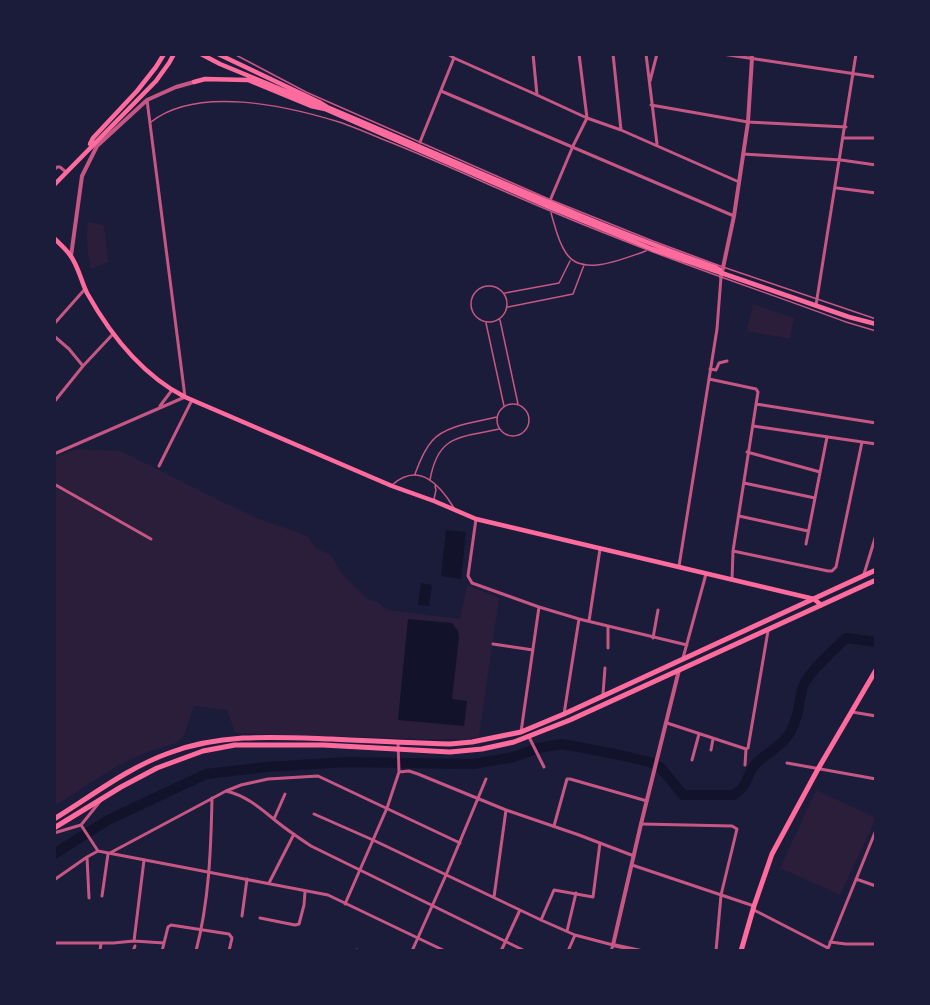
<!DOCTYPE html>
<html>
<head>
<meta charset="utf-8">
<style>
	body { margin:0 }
	#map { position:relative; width:930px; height:1005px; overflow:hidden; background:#1b1b3a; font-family:Raleway,sans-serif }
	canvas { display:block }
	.frame { position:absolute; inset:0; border:56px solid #1b1b3a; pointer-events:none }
</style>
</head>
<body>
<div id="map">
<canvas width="930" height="1005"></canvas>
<div class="frame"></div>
</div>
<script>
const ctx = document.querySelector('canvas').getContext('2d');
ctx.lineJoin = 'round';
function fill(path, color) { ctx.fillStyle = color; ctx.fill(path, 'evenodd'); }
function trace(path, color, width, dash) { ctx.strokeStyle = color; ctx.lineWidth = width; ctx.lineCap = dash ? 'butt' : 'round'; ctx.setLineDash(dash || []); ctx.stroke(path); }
fill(new Path2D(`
	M88 222 104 225 108 260V262L91 269C87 253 86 238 88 222Z
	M753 304 794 318 790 339 747 331Z
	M76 449 121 451 231 506 264 521 297 532 308 537 317 549 331 555 342 574 366 598 377 602 388 610 460 619 467 585 499 598 479 737 468 739H419L235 733 227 710 194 706 184 735 176 743 147 752 117 766 54 806V458Z
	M816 790 876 818 840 895 780 868Z`), '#2a1e3b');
fill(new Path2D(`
	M446 530 466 532 461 579 441 576Z
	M421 583 432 585 429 606 418 605Z
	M408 619 452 623 458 631 459 637 452 699 467 701 464 726 398 720Z`), '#12122b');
trace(new Path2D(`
	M54 854 108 820 206 774 267 767 346 762 473 764 514 757 538 748 562 744 620 755 650 762 661 768 683 795H734C749 785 745 778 754 766 763 755 777 749 786 738 795 728 798 713 800 700 801 694 802 687 805 682 814 667 833 651 846 638L876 642`), '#12122b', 10);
trace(new Path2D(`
	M234 54 306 92 551 200 653 241 723 267 876 319
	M151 122C197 85 287 106 339 122 354 127 368 133 382 139 418 153 454 169 490 185 531 203 571 220 612 236 689 267 768 293 846 322L876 331
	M551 213C555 226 558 242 566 253 582 278 624 258 646 251
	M471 304a18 18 0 1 1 36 0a18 18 0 1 1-36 0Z
	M505 293 559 283 570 261
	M508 307 573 294 584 265
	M500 320 518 404
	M486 323 504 406
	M497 420a16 16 0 1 1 32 0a16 16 0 1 1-32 0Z
	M415 474C419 463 424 450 432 441 445 425 477 422 497 417
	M430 480C438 434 460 438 499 429
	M392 485C419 461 440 485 454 508
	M434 499 436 490 435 486`), '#c65784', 1.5);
trace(new Path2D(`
	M448 54 454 58 537 95 587 118 621 130 739 182
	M533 54 537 95
	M613 54 621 130
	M646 54 657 144
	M722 54 876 77
	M650 81 657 54
	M441 91 734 216
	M651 105 748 122 846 127
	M844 138H876
	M420 142 454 58
	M743 154 841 160 876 165
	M54 170 57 167H60L66 172
	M837 188 876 193
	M549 203 573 146 587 118 579 54
	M816 305 856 54
	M54 324 85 289
	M54 336 69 349 83 366
	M710 369 716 370 719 363 727 361
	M709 379 756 389 758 392 733 551 732 580
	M54 402 83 366 113 334
	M756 404 876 423
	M160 406 172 390
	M753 426 876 444
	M747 452 820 472
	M54 454 185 397 147 100
	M159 466 192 400
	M744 483 815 498
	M54 484 151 539
	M739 516 808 531
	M476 519 468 576 472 583 539 607 579 619 687 645
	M806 544 827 437
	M733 551 828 571H832L836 567 862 442
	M679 566 717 329 721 277
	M864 574 876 535
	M589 621 600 549
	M653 638 658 610
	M493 644 533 650
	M608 648V626
	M683 658 706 574
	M603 694 605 668
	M852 712 876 716
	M564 714 579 619
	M667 723 746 749 748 748 768 631
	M521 732 539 607
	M529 737 544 767
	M711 750 713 739
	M692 760 699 734
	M787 763 876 779
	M745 765 746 749
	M399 772 409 771 418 774 506 810 579 835 634 856
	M226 791C247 796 260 808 276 821 287 830 299 838 311 846L525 951
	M314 814 373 840 541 920 575 935 613 945 611 951
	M274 819 285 794
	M642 824 732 826 737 829 721 895 716 951
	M554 826 567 779H570L647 801
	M54 833 81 825 102 799
	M98 851 328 895 445 951
	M87 857 89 898
	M632 865 754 906
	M856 879 876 886
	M54 880 87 857 98 851 81 825
	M269 883 294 834
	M102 896 108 854 226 791 241 785 268 779 318 776 460 843
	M494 897 506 810
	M345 904 387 808 399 772 398 742
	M754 910 828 948
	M242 916 247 879
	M260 918 295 925 299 924 304 905 305 892
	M541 920 554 890 593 897 600 843
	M567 931 576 893
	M134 941 144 860
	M830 942 846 944H876
	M54 943H113L134 941 164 943
	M357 950 359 951
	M100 951 101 943
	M133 951 135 946
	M162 951 168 927 171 925 229 934 232 938 229 951
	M196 951C209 902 211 849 212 798
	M412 951 446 875 486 779
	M501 951 520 910
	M568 951 575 935
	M827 951 876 830`), '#c65784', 3);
trace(new Path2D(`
	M71 256 82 176 97 146 147 100 176 87 194 82
	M721 277 734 216 748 122 752 58 751 54
	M641 951 613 945 641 824 679 670`), '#c65784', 4);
trace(new Path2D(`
	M201 54 220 64 324 107
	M218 54 319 102 327 107C456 161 583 221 715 267L720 270
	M194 82 205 79 248 80 311 106 325 109 549 207 652 249 849 317 876 324
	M90 144 93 138 137 91 156 67 164 54
	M54 185 156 81 169 63 174 54
	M54 238C59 243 66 249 70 255 78 265 81 281 87 293 110 334 142 375 185 397L392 486 434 501 476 519 814 599 821 605`), '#ff6b9d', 4.5);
trace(new Path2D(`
	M54 819C92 796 127 768 169 753 222 733 276 737 331 739 371 741 411 743 450 744L472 742 521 732 564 714 876 570
	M54 828 121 787 157 768 203 751 235 745H323L450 752 482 749 514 742 570 720 876 580`), '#ff6b9d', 5);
trace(new Path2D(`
	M741 951 754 906 772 854 818 769 876 670`), '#ff6b9d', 5);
</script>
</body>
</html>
